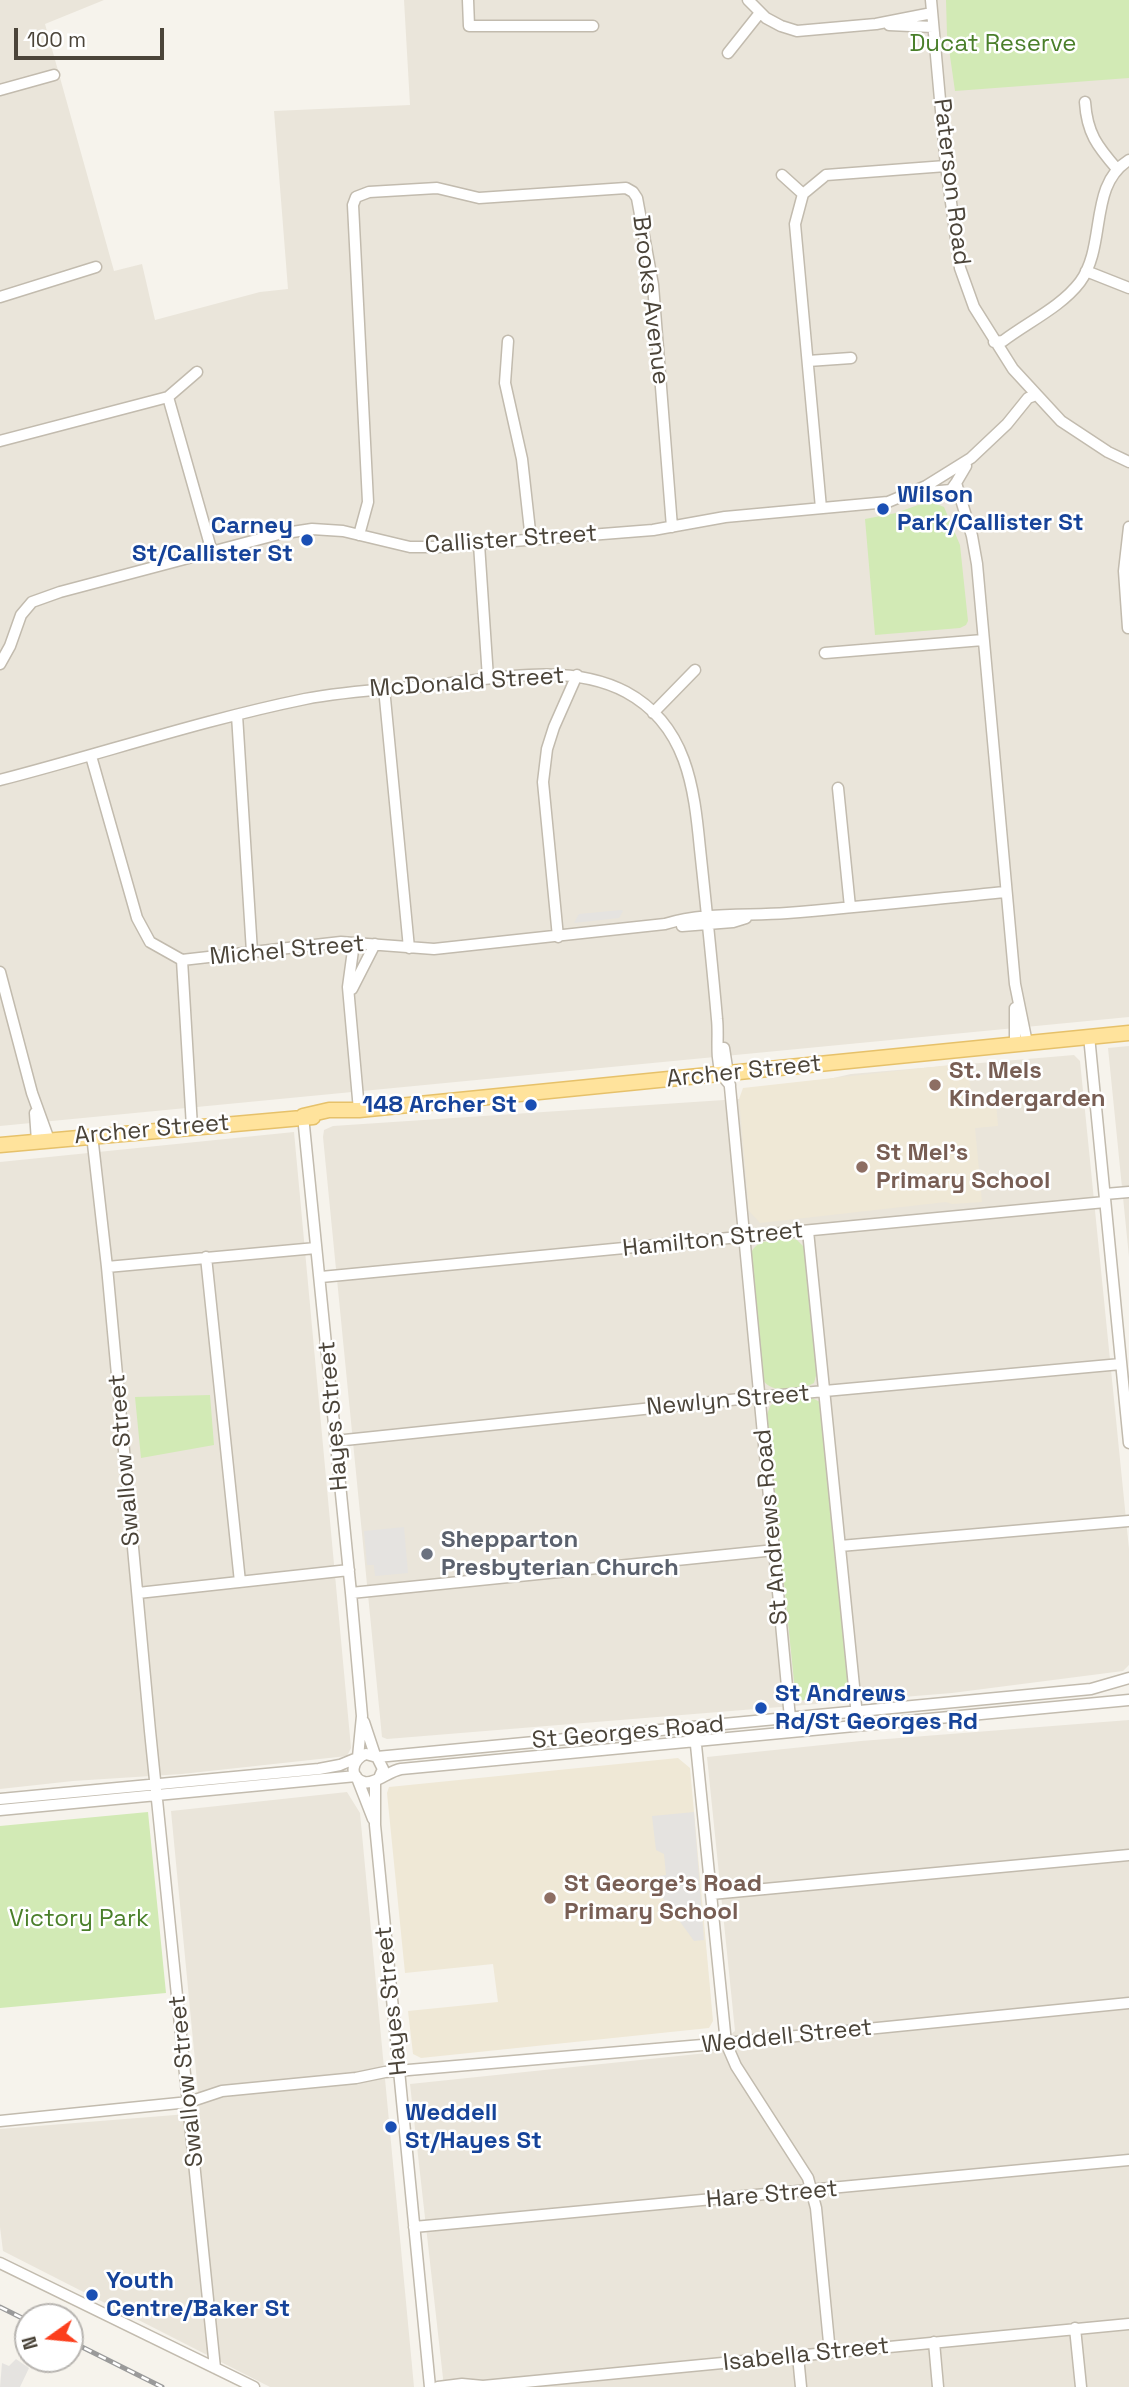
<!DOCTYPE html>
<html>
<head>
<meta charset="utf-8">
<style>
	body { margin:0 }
	#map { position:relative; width:1129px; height:2387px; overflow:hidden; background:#f6f3ec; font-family:"Space Grotesk",sans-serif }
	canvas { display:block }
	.north { position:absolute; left:14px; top:2303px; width:70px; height:70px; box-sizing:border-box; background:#fff; border:2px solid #b7b4b0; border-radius:50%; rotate:255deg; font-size:19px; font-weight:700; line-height:28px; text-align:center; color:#4b4439 }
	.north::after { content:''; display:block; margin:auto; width:24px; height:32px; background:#fc3f1d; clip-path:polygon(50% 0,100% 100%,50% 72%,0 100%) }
	.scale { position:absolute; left:14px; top:28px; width:150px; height:32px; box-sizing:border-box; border:4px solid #4b4439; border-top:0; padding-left:9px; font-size:21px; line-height:24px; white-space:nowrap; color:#4b4439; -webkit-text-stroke:5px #fff; paint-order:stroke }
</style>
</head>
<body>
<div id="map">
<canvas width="1129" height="2387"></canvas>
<div class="north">N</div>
<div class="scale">100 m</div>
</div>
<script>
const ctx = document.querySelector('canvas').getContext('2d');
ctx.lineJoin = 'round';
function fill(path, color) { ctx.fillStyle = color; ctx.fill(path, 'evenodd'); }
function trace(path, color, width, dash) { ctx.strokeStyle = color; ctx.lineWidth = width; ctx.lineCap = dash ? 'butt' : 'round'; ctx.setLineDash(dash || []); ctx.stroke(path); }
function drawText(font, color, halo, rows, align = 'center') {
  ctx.font = font + ' "Space Grotesk",sans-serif'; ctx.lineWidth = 5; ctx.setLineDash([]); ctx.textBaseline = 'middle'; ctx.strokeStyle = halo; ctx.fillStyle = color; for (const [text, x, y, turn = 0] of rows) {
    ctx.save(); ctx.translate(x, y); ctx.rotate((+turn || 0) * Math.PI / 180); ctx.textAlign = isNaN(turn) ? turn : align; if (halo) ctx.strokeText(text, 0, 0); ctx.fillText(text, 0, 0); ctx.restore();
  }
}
fill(new Path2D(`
	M0 0H104L45 24 114 271 142 264 155 320 260 292 288 289 274 111 410 105 404 0H1129V1017L0 1126Z
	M1129 1046V1257L1108 1048Z
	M1074 1055 1080 1061 1129 1549V1665L1123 1671 952 1693 387 1739 382 1737 323 1137 324 1130 333 1126 739 1099 851 1074Z
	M294 1132 351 1748 347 1756 182 1774 73 1781 0 1789V1162Z
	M1129 1720V2387H444L410 2084 707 2053 735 2031 707 1757 861 1741Z
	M347 1792 360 1813 414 2387H270L3 2251 0 2227V2129L200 2113 171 1811Z`), '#eae5da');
fill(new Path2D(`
	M968 1063 972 1104 996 1102 998 1126 975 1128 982 1202 952 1204 946 1202 760 1223 749 1211 739 1099 743 1088Z
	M678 1758 690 1768 713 2021 709 2028 421 2058 413 2054 408 2011 498 2002 493 1964 405 1973 387 1793 389 1787Z`), '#efe8d6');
fill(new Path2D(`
	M946 0H1129V78L955 91 947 35Z
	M929 501 944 507 960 545 968 621 966 625 960 628 875 635 865 519 896 513Z
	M792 1239 797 1240 805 1248 817 1372 814 1383 810 1385C795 1389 772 1394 763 1380L751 1253C757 1238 778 1240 792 1239Z
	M210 1395 214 1445 141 1458 135 1397Z
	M812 1398 820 1402 850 1691 848 1696 796 1701 767 1415 770 1406 775 1402Z
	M148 1812 166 1993 0 2008V1826Z`), '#d2eab5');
fill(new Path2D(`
	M621 910 623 911 619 918 574 923 579 914Z
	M404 1527 408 1573 375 1576 374 1565H367L364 1531Z
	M694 1812 704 1940 694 1941 660 1894 659 1876 666 1875 664 1854 656 1850 652 1816Z
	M16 2359 29 2368 20 2387H0L2 2363 9 2366Z`), '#e5e3e0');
const minor = new Path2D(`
	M468 0 469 26H593
	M748 0 766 18 781 26 797 31 876 24 932 13
	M931 0 946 166 960 268 974 307 1013 369 1061 421 1108 452 1129 462
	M889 25 933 27
	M728 53 759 14
	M0 90 54 75
	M1085 102C1087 133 1097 146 1117 169
	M782 175 803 194
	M1086 271 1129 288
	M0 297 96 267
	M508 341 505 383 522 459 531 540
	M994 342 1003 341C1028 322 1061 307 1080 282 1107 245 1088 185 1129 160
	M808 361 851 358
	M168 397 212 552
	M0 441 168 397 197 372
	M966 466 956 483 972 536 977 564 1015 984 1027 1043
	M918 493 951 490 956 483
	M821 508 795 224 803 194 826 175 946 166
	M359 535 368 502 353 205 356 197 369 192 437 188 479 198 626 188 633 192 637 198 653 285 672 527
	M479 544 488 678
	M1128 628 1124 571 1129 527
	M825 653 983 640
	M0 664 10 646 21 615 32 602 60 592 279 534 312 529 343 531 410 547H438L653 530 725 517 888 502 926 486 971 458 1007 424 1028 398 1036 395
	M384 688 409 948
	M653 713 695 670
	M237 715 252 952
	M91 756 137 918 150 942 182 960 341 942 434 949 665 924C705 912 746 916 787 913 860 907 933 899 1006 892
	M0 780C101 754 202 720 305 699 350 690 397 689 443 684 501 677 572 663 626 692 687 725 694 787 700 849 706 905 712 962 717 1019 719 1036 715 1056 721 1072 722 1077 727 1081 730 1085
	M838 788 850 907
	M682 926 733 922 746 918
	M558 937 543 782 547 749 554 727 577 675
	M354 943 348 987 359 1110
	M182 960 192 1127
	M0 972 32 1093 49 1140
	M352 989 375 944
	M1089 1036 1129 1443
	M1015 1045V1008
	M724 1048 730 1087 790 1718
	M35 1113 37 1141
	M303 1116 351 1593 362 1716 358 1757
	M92 1135 107 1267 150 1731 215 2368
	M1105 1194 1129 1192
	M808 1231 857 1716
	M206 1257 240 1582
	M107 1267 316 1248
	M321 1277 1105 1202
	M335 1441 759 1397 1121 1364
	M840 1546 1129 1521
	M138 1593 349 1570
	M351 1593 775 1550
	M364 1722 375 1755
	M695 1735 726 2043 736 2066 808 2178 816 2208 830 2353
	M377 1757 1091 1689 1129 1678
	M357 1778 373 1819
	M379 1778 383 1769 377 1757 366 1754C353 1758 347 1777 364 1782 374 1785 389 1771 401 1769L1129 1700
	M375 1781V1825L430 2387
	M0 1799 319 1769 340 1765 357 1758
	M0 1810 356 1776
	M711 1894 1129 1855
	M0 2121 189 2102 222 2091 356 2078 385 2072 726 2043 1129 2003
	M414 2227 1129 2160
	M0 2263 254 2387
	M1075 2328 1081 2387
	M934 2342 938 2387
	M798 2356 801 2387
	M438 2387 462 2384 483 2386 1129 2324`);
const major = new Path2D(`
	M303 1116 329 1110H359L1129 1033
	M0 1145 313 1117`);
trace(minor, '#c2bbae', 13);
trace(major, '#e6c16a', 17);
trace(minor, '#fff', 10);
trace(major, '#ffe39c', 14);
const rail = new Path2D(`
	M0 2307 28 2321
	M70 2341 162 2387`);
trace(rail, '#9a9a9a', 5);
trace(rail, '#fff', 2.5, [8]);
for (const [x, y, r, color] of [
	[883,509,7,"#1a4fb4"],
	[307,540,7,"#1a4fb4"],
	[935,1085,7,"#8d6e63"],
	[531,1105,7,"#1a4fb4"],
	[862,1167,7,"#8d6e63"],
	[427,1554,7,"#6b7280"],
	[761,1708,7,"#1a4fb4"],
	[550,1898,7,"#8d6e63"],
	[391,2127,7,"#1a4fb4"],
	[92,2295,7,"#1a4fb4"]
]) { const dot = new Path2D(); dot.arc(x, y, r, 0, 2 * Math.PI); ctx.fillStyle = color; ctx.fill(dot); trace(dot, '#fff', 2.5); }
drawText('24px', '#4a7f2a', '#fff', [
	["Ducat Reserve",993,44],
	["Victory Park",79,1919]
]);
drawText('24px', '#4b4439', '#fff', [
	["Paterson Road",951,182,83],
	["Brooks Avenue",650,300,83],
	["Callister Street",511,540,-4],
	["McDonald Street",467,683,-4],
	["Michel Street",287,951,-5],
	["Archer Street",744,1072,-6],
	["Archer Street",152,1130,-5],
	["Hamilton Street",713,1240,-6],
	["Newlyn Street",728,1401,-5],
	["Hayes Street",334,1416,-95],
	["Swallow Street",125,1460,-95],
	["St Andrews Road",772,1527,-95],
	["St Georges Road",628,1733,-5],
	["Hayes Street",392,2001,-96],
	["Weddell Street",787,2037,-6],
	["Swallow Street",187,2081,-96],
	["Hare Street",772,2195,-5],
	["Isabella Street",806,2355,-6]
]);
drawText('bold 24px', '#164399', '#fff', [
	["Wilson",897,495],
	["Park/Callister St",897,523],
	["Carney",293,526,"right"],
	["St/Callister St",293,554,"right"],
	["148 Archer St",517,1105,"right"],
	["St Andrews",775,1694],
	["Rd/St Georges Rd",775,1722],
	["Weddell",405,2113],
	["St/Hayes St",405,2141],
	["Youth",106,2281],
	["Centre/Baker St",106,2309]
], 'left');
drawText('bold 24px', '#785e54', '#fff', [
	["St. Mels",949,1071],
	["Kindergarden",949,1099],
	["St Mel's",876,1153],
	["Primary School",876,1181],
	["St George's Road",564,1884],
	["Primary School",564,1912]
], 'left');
drawText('bold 24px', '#5b616d', '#fff', [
	["Shepparton",441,1540],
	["Presbyterian Church",441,1568]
], 'left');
</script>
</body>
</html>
